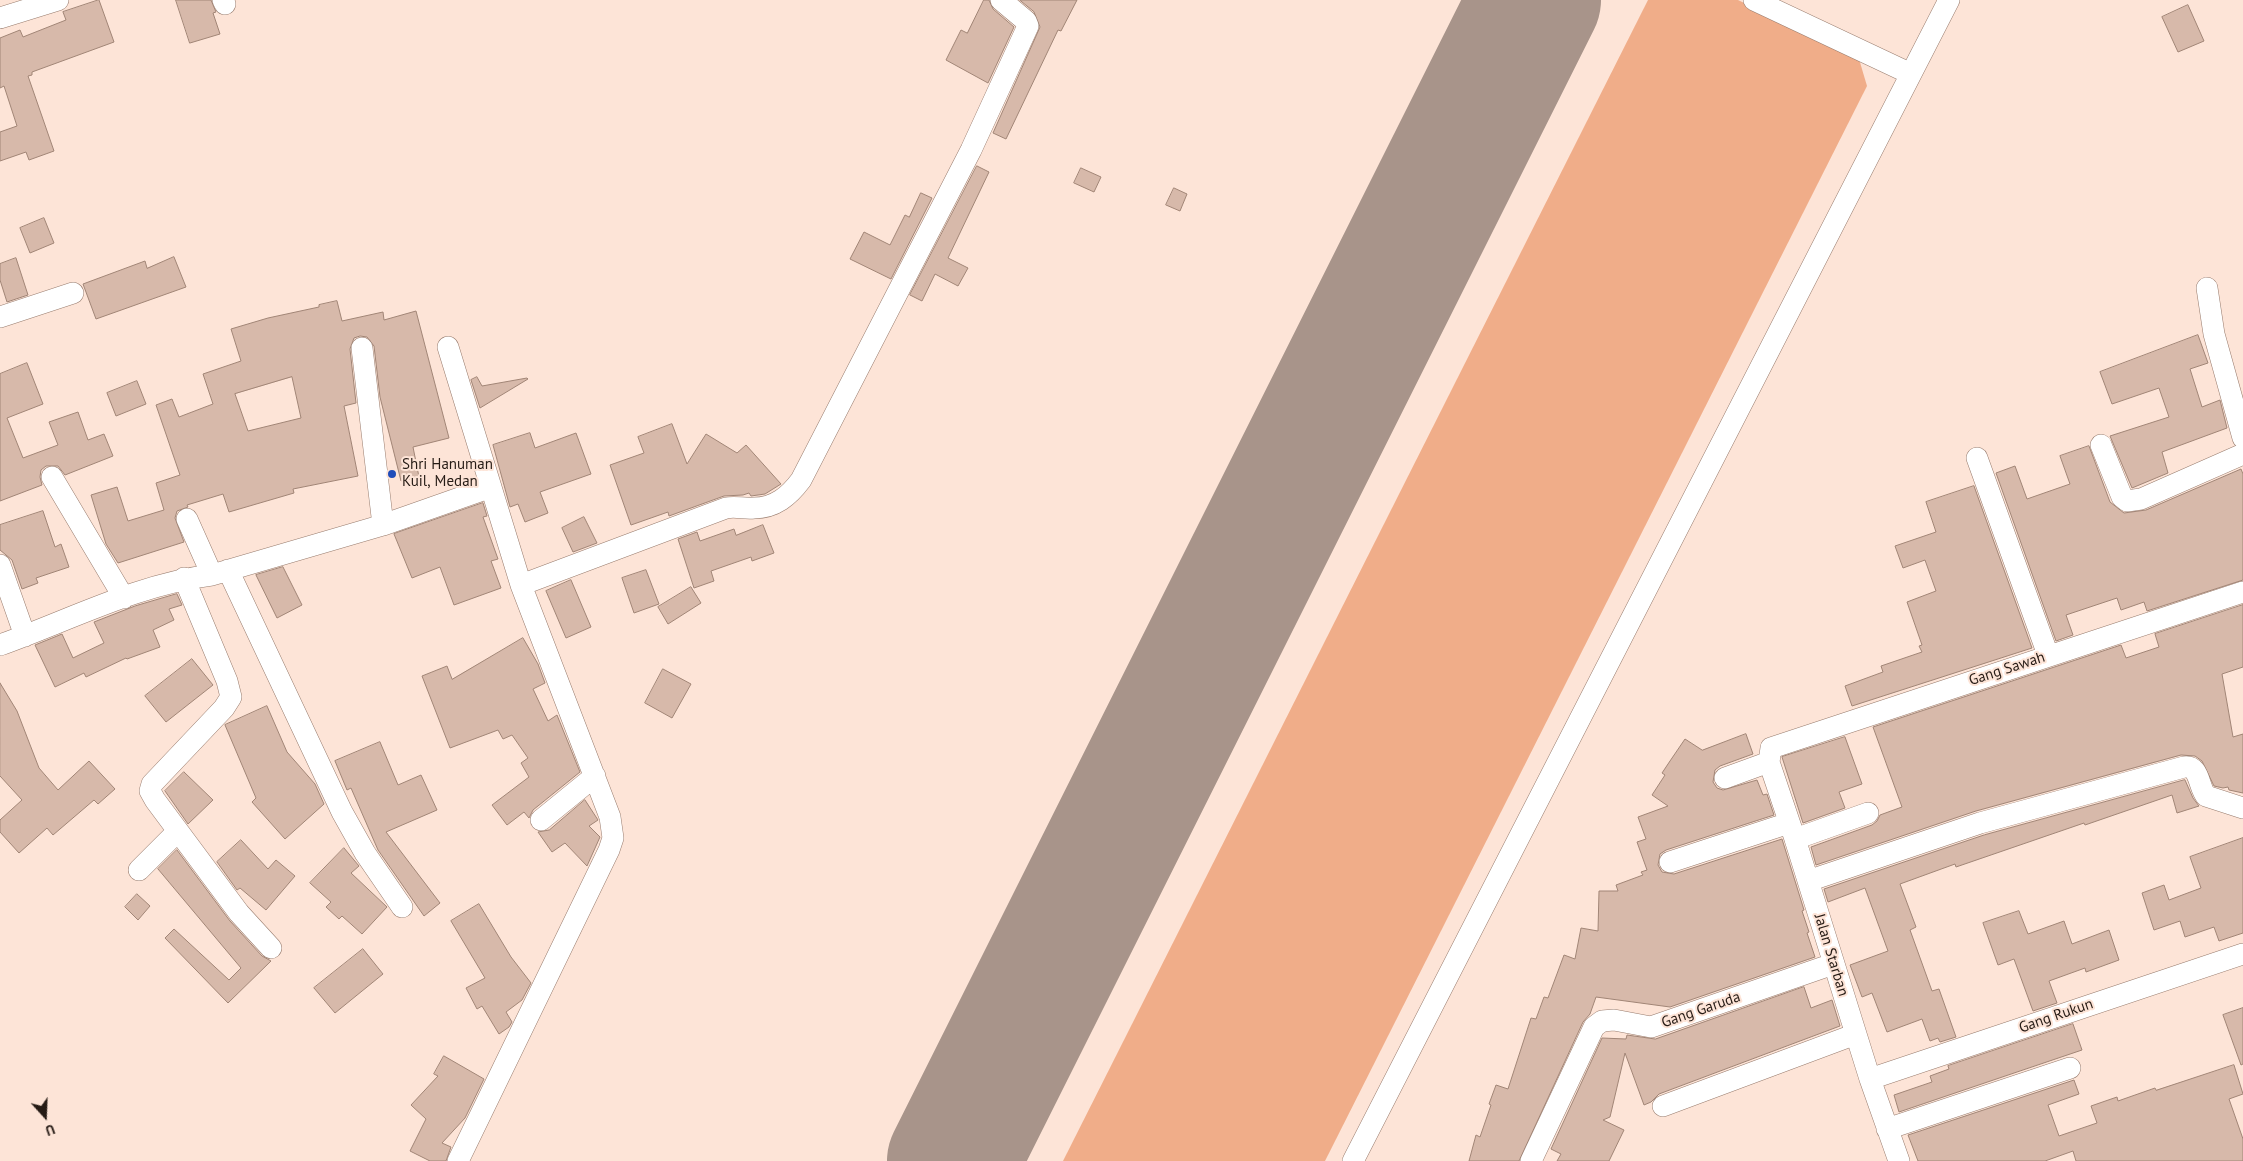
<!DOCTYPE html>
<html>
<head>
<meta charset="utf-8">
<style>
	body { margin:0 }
	#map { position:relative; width:2243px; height:1161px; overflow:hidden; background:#fde4d7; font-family:"PT Sans",sans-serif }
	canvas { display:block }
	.north { position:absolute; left:20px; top:1091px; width:50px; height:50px; -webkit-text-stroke:4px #fde4d7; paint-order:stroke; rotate:160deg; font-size:14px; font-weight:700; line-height:20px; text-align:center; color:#261b15 }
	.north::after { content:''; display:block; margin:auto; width:18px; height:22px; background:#261b15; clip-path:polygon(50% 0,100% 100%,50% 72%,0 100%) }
</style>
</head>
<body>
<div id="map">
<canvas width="2243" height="1161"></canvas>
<div class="north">U</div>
</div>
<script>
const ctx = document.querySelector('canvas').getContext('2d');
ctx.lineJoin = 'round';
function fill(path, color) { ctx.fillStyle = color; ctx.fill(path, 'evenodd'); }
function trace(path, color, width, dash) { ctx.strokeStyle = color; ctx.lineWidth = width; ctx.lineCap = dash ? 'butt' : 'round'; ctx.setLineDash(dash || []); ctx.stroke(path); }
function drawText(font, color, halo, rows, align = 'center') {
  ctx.font = font + ' "PT Sans",sans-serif'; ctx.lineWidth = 4; ctx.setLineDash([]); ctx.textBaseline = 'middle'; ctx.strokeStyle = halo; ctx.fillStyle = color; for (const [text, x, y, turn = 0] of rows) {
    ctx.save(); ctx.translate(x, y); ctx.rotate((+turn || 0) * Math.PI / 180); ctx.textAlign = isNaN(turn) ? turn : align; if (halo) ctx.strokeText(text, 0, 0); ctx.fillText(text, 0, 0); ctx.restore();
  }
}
fill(new Path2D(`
	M1648 0H1738L1859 59 1867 86 1325 1161H1063Z`), '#f0ad89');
trace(new Path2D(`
	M953 1161 1535 0`), '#a8948a', 132);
const building = new Path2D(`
	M99 0 114 42 32 72V75L28 76 54 151 29 160 26 152 0 161V132L17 126 4 86 0 88V38L20 30 23 37 66 20 63 12Z
	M176 0H211L216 12 213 13 220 34 190 43Z
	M984 0H989L993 9 1014 27 988 83 946 60 961 30 967 33Z
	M1020 0H1077L1061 31 1058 30 1006 139 993 133 1040 27 1034 12Z
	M2188 5 2204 41 2178 52 2162 17Z
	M977 166 989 172 948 258 968 268 958 286 935 274 922 301 910 295Z
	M1081 168 1101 177 1094 192 1074 183Z
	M1174 188 1187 194 1180 211 1166 205Z
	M921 193 932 198 891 279 850 259 864 232 890 245 905 215 909 217Z
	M44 218 54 243 30 253 20 228Z
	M174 257 186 287 96 319 83 284 145 261 147 268Z
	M16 258 28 295 7 302 0 280V264Z
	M337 301 342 321 383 312 384 320 416 311 449 438 413 447 419 477 401 481 380 397 374 346 367 337 360 336 354 338 350 349 356 403 344 406 358 476 293 489 294 493 229 512 223 494 187 505 188 507 177 511 175 518 184 542 118 563 106 544 91 495 117 487 128 521 164 510 156 483 180 475 156 405 172 399 179 417 213 404 203 374 241 361 231 329 268 318 319 307V305ZM292 377 301 418 248 431 235 394Z
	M2198 335 2208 363 2190 369 2202 407 2220 400 2227 428 2162 452 2168 473 2132 488 2110 436 2169 417 2159 388 2112 404 2100 372Z
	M27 363 43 404 7 418 23 458 58 445 49 422 78 412 88 440 104 434 113 456 65 475 58 466H46L41 470 40 477 42 485 0 501V374Z
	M477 377 482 386 527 378 528 379 480 408 471 380Z
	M137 381 146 404 116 416 107 393Z
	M672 424 687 464 706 434 737 453 746 445 781 484 765 494 751 496 749 493 743 495 724 496 669 516 668 512 631 525 610 465 644 453 638 437Z
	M530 433 535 448 576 433 591 474 540 492 548 513 525 522 518 504 510 507 493 445Z
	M2089 446 2110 502 2124 513 2146 510 2241 469 2243 474V580L2147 611 2144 602 2121 610 2117 598 2066 615 2073 635 2056 641 1996 473 2015 466 2027 499 2070 484 2060 456Z
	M1974 486 2032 648 1852 706 1845 686 1883 672 1881 666 1922 652 1919 646 1922 645 1907 602 1936 591 1925 560 1903 568 1895 546 1936 532 1926 502Z
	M483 503 487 516 483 517 498 559 491 561 501 588 454 605 440 567 412 578 394 534Z
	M43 511 55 547 61 544 69 567 36 578 38 583 22 589 12 560 0 550V525Z
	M584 517 597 543 573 552 562 528Z
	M763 525 774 553 752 561 751 557 711 571 714 581 694 588 678 539 697 532 700 541 734 529 736 535Z
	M283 567 302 605 277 618 256 575Z
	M646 570 659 604 634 613 622 578Z
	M571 580 591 627 566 638 546 591Z
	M691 587 701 603 668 624 658 607Z
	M177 594 182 605 169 609 174 620 153 630 160 647 127 659 126 658 86 677 84 673 55 687 35 645 62 634 73 658 104 643 94 622 135 606Z
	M2243 605V667L2222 674 2233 737 2243 734V793L2229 790 2228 787 2223 788 2214 786 2202 761 2195 756 2181 755 1976 811 1816 865 1811 847 1872 825 1877 821 1880 815 1902 807 1873 727 2121 645 2126 658 2159 647 2155 634Z
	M523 638 538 664 545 683 533 689 548 721 557 715 580 772 533 810 529 818 524 812 507 825 492 805 529 777 521 763 528 758 512 735 503 739 498 730 450 748 422 676 447 666 452 679Z
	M192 659 213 685 166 722 145 696Z
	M663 669 691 684 672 718 645 703Z
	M0 683 17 711 39 768 58 790 89 761 115 789 98 804 94 800 53 835 47 828 19 853 0 832V820L22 800 0 776Z
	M267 706 287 752 315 784 324 804 285 839 252 802 256 798 225 725Z
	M1746 734 1753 754 1720 766 1715 770 1713 782 1717 788 1723 790 1757 780 1763 795 1767 794 1774 815 1666 850 1660 854 1658 865 1662 872 1674 874 1782 839 1804 910 1802 911 1809 932 1807 933 1815 957 1670 1007 1596 997 1590 1014 1583 1022 1519 1161H1469L1476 1135 1480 1137 1491 1105 1489 1104 1496 1085 1508 1089 1531 1018 1536 1019 1544 997 1548 998 1564 955 1575 959 1581 928 1598 931 1599 891H1618L1616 885 1643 875 1641 872 1647 870 1637 842 1646 839 1638 817 1668 806 1652 795 1665 775 1662 773 1670 761 1685 739 1702 750Z
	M1845 737 1862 784 1839 792 1845 808 1803 823 1782 757Z
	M380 742 398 785 421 775 437 810 386 832 440 903 424 916 378 850 351 788 347 790 335 761Z
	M184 772 213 800 188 824 165 791Z
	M2185 780 2193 798 2199 806 2177 813 2172 795 2085 825 2084 823 1956 867 1955 864 1900 884 1916 927 1910 930 1932 991 1939 989 1956 1037 1940 1042 1938 1038 1930 1041 1922 1019 1887 1032 1872 993 1862 997 1850 965 1888 951 1865 888 1828 902 1824 889 1984 835Z
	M585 800 598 820 589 826 600 837 587 866 565 843 552 852 538 832 549 830Z
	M2243 838V933L2219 941 2214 927 2185 937 2180 921 2154 930 2142 893 2164 885 2169 900 2201 888 2190 857Z
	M241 840 268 869 276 860 295 876 266 910 240 888 237 890 217 862Z
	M344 848 359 866 351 873 387 907 362 934 342 916 339 919 326 907 331 902 310 883Z
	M177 850 230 921 262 956 271 961 228 1003 165 938 174 929 229 980 241 968 158 869Z
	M137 894 150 906 138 920 125 907Z
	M479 904 511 957 531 983 522 1000 506 1012 512 1022 509 1027 499 1034 482 1006 477 1009 466 988 485 978 451 921Z
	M2019 911 2028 934 2064 921 2072 944 2109 930 2119 960 2086 972 2085 968 2049 981 2057 1003 2033 1011 2014 959 1998 965 1983 923Z
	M363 949 383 974 335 1013 314 988Z
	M1804 987 1811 1008 1832 1000 1840 1026 1659 1094 1651 1102 1644 1105 1625 1053 1610 1117 1603 1120 1624 1130 1609 1161H1557L1561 1154 1551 1149 1602 1038 1626 1039 1627 1035 1655 1039Z
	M2243 1008V1064L2241 1065 2223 1015Z
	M2073 1024 2082 1050 1899 1112 1894 1095 1932 1082 1930 1076 1949 1069 1948 1066Z
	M444 1056 484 1079 465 1118 442 1143 451 1147 446 1161H430L410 1151 426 1119 411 1105 438 1076 434 1074Z
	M2234 1065 2243 1094 2229 1099 2243 1139V1161H2076L2073 1151 2045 1161H1918L1908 1135 2074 1080 2079 1094 2048 1105 2059 1136 2097 1123 2091 1106 2117 1097 2118 1101 2155 1088 2156 1090Z`);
fill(building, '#d7b9aa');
trace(building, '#a18576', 1);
const minor = new Path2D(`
	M223 0 225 4
	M1754 0 1911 74
	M0 18 58 0
	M2207 288 2214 334 2243 438
	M0 317 73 293
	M448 347 521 585 610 817 613 838 609 850 458 1161
	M362 348 383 525
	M2101 445 2122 497 2127 501 2141 499 2243 454
	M1977 458 2048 655
	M52 477 124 598
	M187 519 212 575
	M0 565 25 636
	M228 570 342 812 365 853 402 907
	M184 578 227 681 231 697 224 708 152 784 150 791 155 800 239 913 271 948
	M521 585 726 508C735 506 744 509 754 508 775 508 789 496 801 480L971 150 1028 26 1026 21 1001 0
	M0 645C70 620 138 584 212 575L383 525 491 487
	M1725 778 1769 762
	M541 820 595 776
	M1795 839 1868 813
	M1670 862 1789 823
	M139 870 178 831
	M1808 881 1980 823 2184 767C2200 765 2198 786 2206 796L2243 808
	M1870 1079 2243 954
	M1663 1106 1856 1034
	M1887 1129 2070 1068
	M1353 1161 1949 0
	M1531 1161 1594 1027 1602 1021 1614 1020 1651 1027 1833 964
	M1899 1161 1870 1079 1795 839 1769 762 1771 748 2243 592`);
trace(minor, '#987c6e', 22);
trace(minor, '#fff', 21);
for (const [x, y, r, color] of [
	[392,474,5,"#1f4cb9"]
]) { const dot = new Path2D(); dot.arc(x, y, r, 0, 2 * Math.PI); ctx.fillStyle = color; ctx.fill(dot); trace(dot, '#fde4d7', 2); }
drawText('15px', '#261b15', '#fde4d7', [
	["Shri Hanuman",402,465],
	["Kuil, Medan",402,482]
], 'left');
drawText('15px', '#261b15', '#fde4d7', [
	["Gang Sawah",2007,669,-18],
	["Jalan Starban",1831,955,73],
	["Gang Garuda",1701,1010,-19],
	["Gang Rukun",2056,1016,-19]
]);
</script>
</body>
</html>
